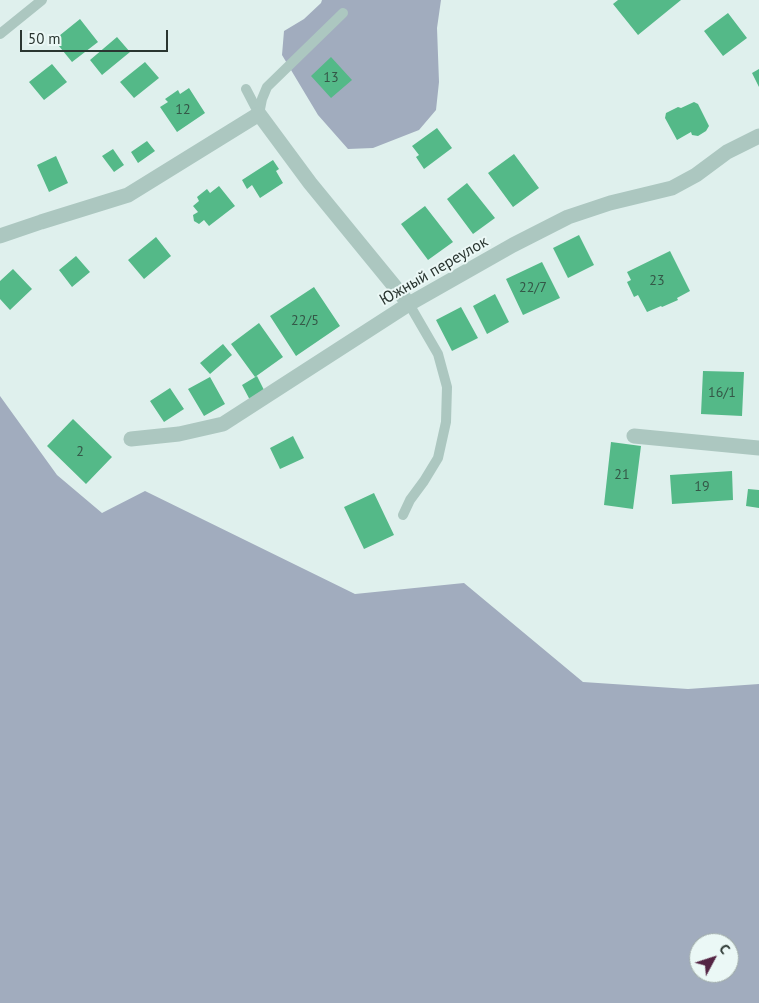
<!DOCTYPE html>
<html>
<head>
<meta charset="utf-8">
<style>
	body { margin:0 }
	#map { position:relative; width:759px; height:1003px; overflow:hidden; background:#dff0ed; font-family:"PT Sans",sans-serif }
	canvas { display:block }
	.north { position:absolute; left:689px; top:933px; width:50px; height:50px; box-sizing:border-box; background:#ebf8f6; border:1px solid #9eaaa7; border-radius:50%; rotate:50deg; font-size:14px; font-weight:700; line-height:20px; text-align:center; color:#2a3631 }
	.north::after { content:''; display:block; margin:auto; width:18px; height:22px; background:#542444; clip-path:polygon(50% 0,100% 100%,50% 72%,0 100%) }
	.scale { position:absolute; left:20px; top:30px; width:148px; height:22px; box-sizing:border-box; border:2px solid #2a3631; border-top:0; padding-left:6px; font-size:15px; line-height:18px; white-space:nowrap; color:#2a3631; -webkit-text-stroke:4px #ebf8f6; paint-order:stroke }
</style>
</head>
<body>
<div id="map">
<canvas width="759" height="1003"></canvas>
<div class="north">С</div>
<div class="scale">50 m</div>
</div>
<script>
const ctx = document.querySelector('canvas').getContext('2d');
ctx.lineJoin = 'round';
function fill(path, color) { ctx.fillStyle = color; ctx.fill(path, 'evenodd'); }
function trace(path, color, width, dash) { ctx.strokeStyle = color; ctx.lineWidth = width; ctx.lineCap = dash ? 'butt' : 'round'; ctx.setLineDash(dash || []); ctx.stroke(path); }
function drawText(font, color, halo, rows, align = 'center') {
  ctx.font = font + ' "PT Sans",sans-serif'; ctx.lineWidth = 4; ctx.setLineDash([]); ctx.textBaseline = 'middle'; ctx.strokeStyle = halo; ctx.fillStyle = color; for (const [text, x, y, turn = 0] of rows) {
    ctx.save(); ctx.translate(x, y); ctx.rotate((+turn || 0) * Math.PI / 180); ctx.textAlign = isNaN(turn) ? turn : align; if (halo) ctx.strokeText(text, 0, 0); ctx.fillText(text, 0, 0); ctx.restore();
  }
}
fill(new Path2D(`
	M322 0H441L437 28 439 82 436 110 419 130 373 148 348 149 318 115 282 55 284 31 304 19 321 3Z
	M0 396 57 475 102 513 145 491 355 594 464 583 583 682 688 689 759 684V1003H0ZM699 943H729V973H699Z`), '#a1acbe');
fill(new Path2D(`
	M618 0H681L638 35 613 4Z
	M728 13 747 38 723 56 704 31Z
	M80 19 98 42 72 62 54 40Z
	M117 37 130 52 102 75 90 60Z
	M331 57 352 80 331 98 311 76Z
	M145 62 159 78 134 98 120 82Z
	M52 64 67 82 44 100 29 82Z
	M759 69V87L752 73Z
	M189 88 205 113 177 132 160 107 168 102 165 99 178 90 180 94Z
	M694 102 698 104 709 126 706 131 698 136 692 135 691 132 677 140 665 118 666 113 678 107 681 108Z
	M437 128 452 148 424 169 416 157 419 155 412 146Z
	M147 141 155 151 138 163 131 152Z
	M113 149 124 165 114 172 102 156Z
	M514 154 539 188 513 207 488 173Z
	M56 156 68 183 49 192 37 165Z
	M273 160 279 169 276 171 283 183 260 198 252 185 247 189 242 180Z
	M467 183 495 218 473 234 447 199Z
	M219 186 235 206 209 226 204 220 199 224 194 221 193 215 198 212 193 206 199 201 197 197 207 189 210 193Z
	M425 206 453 242 428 260 401 224Z
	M579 235 594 265 568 278 553 248Z
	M156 237 171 256 144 279 128 260Z
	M670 251 690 291 677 298 678 300 662 307 661 306 647 312 638 295 634 297 627 282 631 280 627 272Z
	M76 256 90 272 72 287 59 270Z
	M542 262 560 298 523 315 506 279Z
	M13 269 32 289 10 310 0 299V281Z
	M314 287 340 326 296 356 270 316Z
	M495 294 509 322 487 334 473 306Z
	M461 307 478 338 452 351 436 320Z
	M259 323 283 357 255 377 231 344Z
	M223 344 232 355 210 374 200 363Z
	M703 371 744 372 742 416 701 414Z
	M257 376 266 394 251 402 242 385Z
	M210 377 225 404 204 416 188 389Z
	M170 388 184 409 164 422 150 401Z
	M73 419 112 457 86 484 47 446Z
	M293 436 304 458 280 469 270 448Z
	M611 442 641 446 633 509 604 505Z
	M732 471 733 500 672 504 670 475Z
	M748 489 759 490V508L746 506Z
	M374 493 394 535 364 549 344 507Z`), '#54b988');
trace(new Path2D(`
	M0 34 42 0
	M246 89 259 114
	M259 114 262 99 267 87 343 13
	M403 515 410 500 424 481 438 458 446 422 447 387 438 354 409 304`), '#acc7c0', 10);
trace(new Path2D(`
	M0 236 41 222 128 195 259 114 310 183 409 304
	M634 436 759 448
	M131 439 179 434 223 424 409 304 513 245 568 217 610 203 672 188 696 175 727 152 759 136`), '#acc7c0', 15);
drawText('14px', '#345747', null, [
	["13",331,78],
	["12",183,110],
	["23",657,281],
	["22/7",533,288],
	["22/5",305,321],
	["16/1",722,393],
	["2",80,452],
	["21",622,475],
	["19",702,487]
]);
drawText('16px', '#2a3631', '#ebf8f6', [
	["Южный переулок",434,271,-30]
]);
</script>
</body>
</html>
